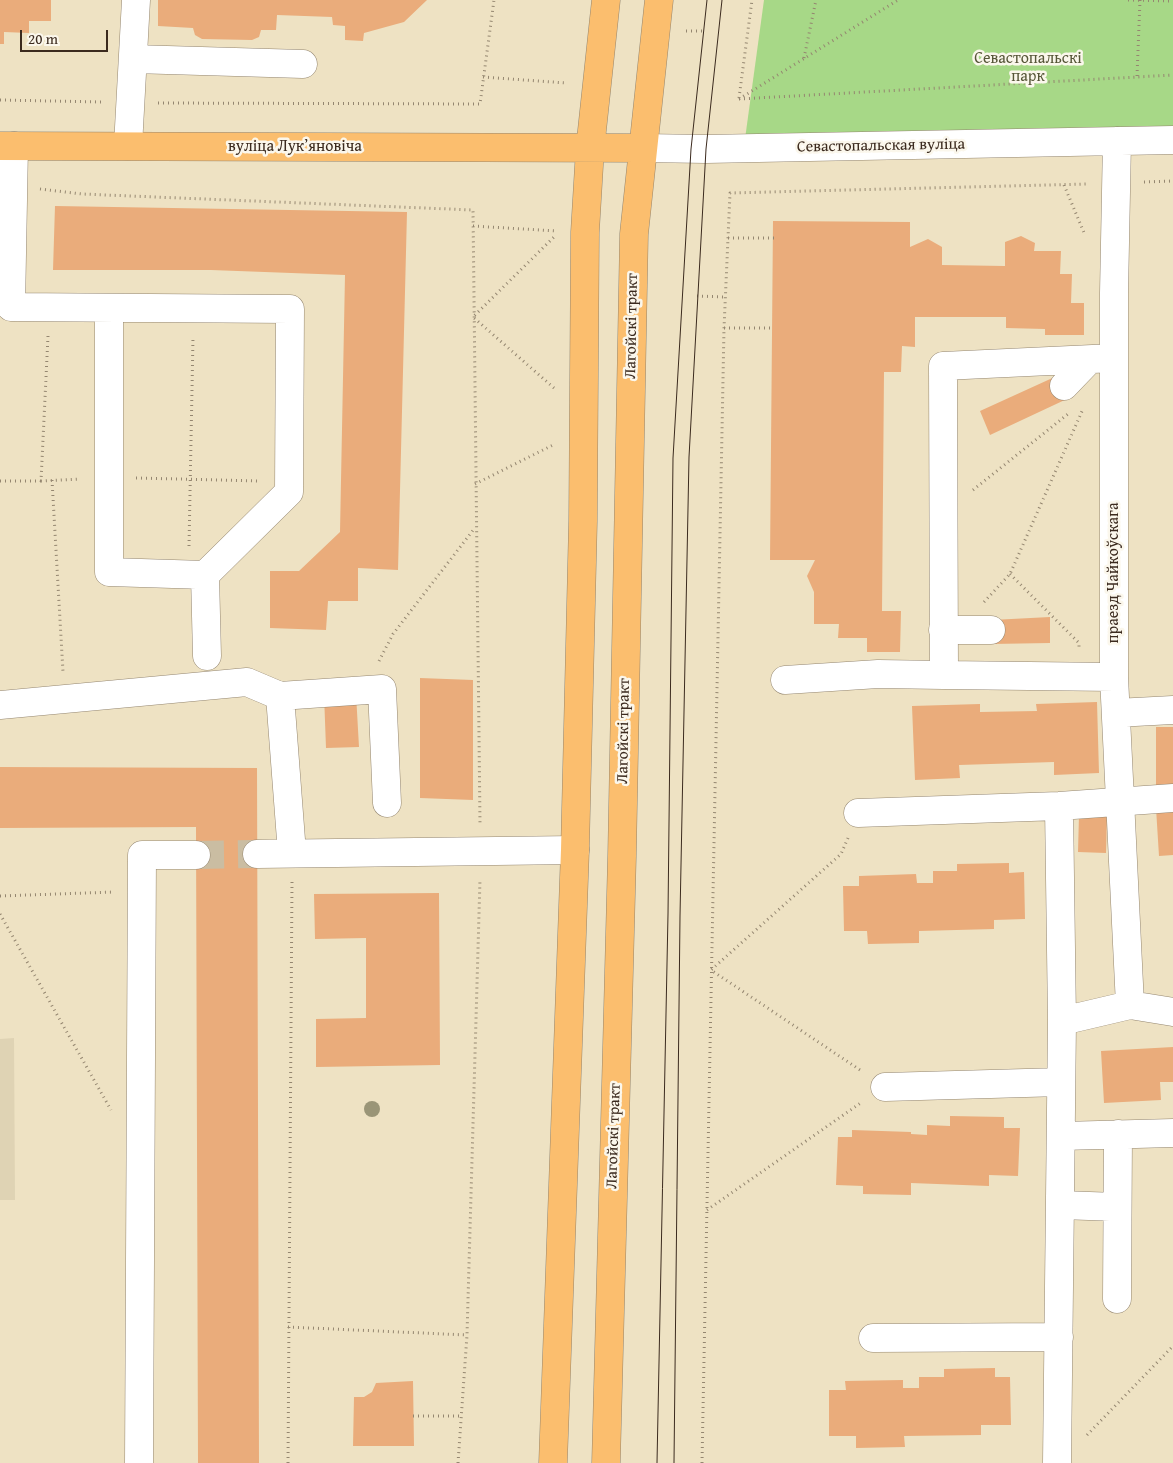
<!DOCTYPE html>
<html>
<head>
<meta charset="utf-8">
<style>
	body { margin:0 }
	#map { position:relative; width:1173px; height:1463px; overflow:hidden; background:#eee2c3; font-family:"Gentium Book Plus",serif }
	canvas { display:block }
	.scale { position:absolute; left:20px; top:30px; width:88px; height:22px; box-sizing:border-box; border:2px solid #3b2a1e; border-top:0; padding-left:6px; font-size:15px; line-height:18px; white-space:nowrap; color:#3b2a1e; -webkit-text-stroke:4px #fbf7ec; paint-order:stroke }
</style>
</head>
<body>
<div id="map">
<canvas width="1173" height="1463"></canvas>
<div class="scale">20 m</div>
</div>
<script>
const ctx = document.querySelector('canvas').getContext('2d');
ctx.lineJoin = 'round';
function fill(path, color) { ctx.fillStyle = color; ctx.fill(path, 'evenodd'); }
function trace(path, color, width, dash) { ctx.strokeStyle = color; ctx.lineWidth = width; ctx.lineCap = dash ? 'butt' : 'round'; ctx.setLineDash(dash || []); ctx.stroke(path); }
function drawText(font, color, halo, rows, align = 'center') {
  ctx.font = font + ' "Gentium Book Plus",serif'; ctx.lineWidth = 5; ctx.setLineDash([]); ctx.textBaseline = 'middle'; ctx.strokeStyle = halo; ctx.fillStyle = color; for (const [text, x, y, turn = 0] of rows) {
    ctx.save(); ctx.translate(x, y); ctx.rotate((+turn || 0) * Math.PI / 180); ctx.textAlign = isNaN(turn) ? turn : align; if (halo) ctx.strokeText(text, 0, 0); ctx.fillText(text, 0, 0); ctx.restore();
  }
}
fill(new Path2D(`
	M14 1038 15 1200H0V1039Z`), '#dfd3b4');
fill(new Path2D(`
	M764 0H1173V137L745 139Z`), '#a7d887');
fill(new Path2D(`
	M0 0H51V21H29V33L4 32V44H0Z
	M158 0H427L404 22 364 33 363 41 345 40V26L333 25 332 17 277 15 276 30H261L259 37 252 40 202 39 195 35 193 28 158 26Z
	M55 206 407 212 398 570 358 568V601H328L326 630 270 628V571H299L340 532 345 275 211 270H53Z
	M773 221 910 222V247L928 239 942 247V265L1005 266V242L1021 236 1035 243 1034 251H1061L1060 274H1072L1071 303H1084V335H1045V329L1006 328V317H915V347L902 346 901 372H884L882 611H901L900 652H867V638H838L839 624H814V592L807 576 815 560H770Z
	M1059 375 1069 398 990 435 980 411Z
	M1050 617V643L991 644 992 620Z
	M420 678 473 680V800L420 798Z
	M324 694H356L359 747 326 748Z
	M1097 702 1099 773 1054 775V762L959 765 960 778 915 780 912 706 980 704V712L1037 711 1036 704Z
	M1156 727H1173V787L1156 788Z
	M0 767 257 768 259 1463H198L196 827 0 828Z
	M1173 807V855L1159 856 1156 808Z
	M1079 815 1107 816 1106 853 1078 852Z
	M1009 863V873L1024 872 1025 919 994 920V929L919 931V943L868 944 867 931H844L843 886H859V876L916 874 917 883H933V871H957V864Z
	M439 893 440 1065 316 1067V1019L366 1018V938L315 939 314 894Z
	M1173 1047V1082H1160L1161 1100 1104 1103 1101 1051Z
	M950 1116 1004 1117V1128H1020L1018 1176 989 1175V1186L911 1183V1195L863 1194V1186L836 1185 838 1137H852V1130L911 1132V1134L927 1135V1125L950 1126Z
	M995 1368V1377H1010L1011 1425H981V1435L904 1436 905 1447 856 1448V1436H829V1390H846L845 1381 903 1380V1388H919V1377H944V1369Z
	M413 1381 414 1446H353L354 1397H364L372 1392 376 1383Z`), '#eaac7b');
trace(new Path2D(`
	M196 855 257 854`), '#cabda2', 28, [28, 14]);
const minor = new Path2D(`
	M133 59 303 64
	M1117 141 1114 293V677L1130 1005
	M14 146 11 307 290 309 289 492 205 575
	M128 146 136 0
	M642 148 706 149 1173 140
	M109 309V572L205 575 207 656
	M1064 386 1089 360
	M943 630H991
	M1114 677 944 675 943 366 1114 358
	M785 680 878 674 944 675
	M280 696 292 853
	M0 705 247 682 280 696 382 689 387 803
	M1116 713 1173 710
	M1059 806 1062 1021
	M858 813 1059 806 1173 798
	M257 854 575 850
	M885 1087 1061 1082
	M1062 1136 1173 1133
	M1061 1205 1117 1207
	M1117 1299 1118 1134
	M873 1338 1059 1337
	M139 1463 142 855H196
	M1057 1463 1062 1021 1130 1005 1173 1012`);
const major = new Path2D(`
	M0 146 642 148
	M553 1463 575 850 583 521 585 232 590 149 606 0
	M606 1463 622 856 634 234 659 0`);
trace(minor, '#948670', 29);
trace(major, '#948670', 29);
trace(new Path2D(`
	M1128 0 1173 1
	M686 31H703
	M804 58 816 0
	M1137 76 1140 0
	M483 77 566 83
	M739 98 752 0
	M739 99 1173 75
	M739 99 898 0
	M0 100 102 102
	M158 103 480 104 494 0
	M1144 182 1173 181
	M1064 185 1085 235
	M40 189 82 194 473 210 480 823
	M473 226 557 231
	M728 238H774
	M697 296 725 297
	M724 328H773
	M48 336 41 481 80 479
	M554 388 473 317 556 235
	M136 478 260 481
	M52 480 63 672
	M0 481H41
	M475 484 553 445
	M973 490 1068 414
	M189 546 193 337
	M1010 574 1079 643V648
	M984 602 1010 574 1083 409
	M379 661 393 634 474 529
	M848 838 841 854 711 970 863 1072
	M0 896 114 892
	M0 914 111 1110
	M707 1210 862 1102
	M288 1327 467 1335
	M413 1416H460
	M1087 1435 1173 1346
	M288 1463 292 881
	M458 1463 467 1335 480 879
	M702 1463 724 328 730 193 1087 184`), '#948670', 3, [1, 4]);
trace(minor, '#fff', 28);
trace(major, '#fbbe6e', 28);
trace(new Path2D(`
	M657 1463 668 914 673 458 691 149 707 0
	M674 1463 680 916 689 457 706 149 722 0`), '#3b2a1e', 1);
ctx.fillStyle = '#9a9577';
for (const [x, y] of [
	[372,1109]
]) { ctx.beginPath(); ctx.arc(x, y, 8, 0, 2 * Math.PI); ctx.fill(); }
drawText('16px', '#565638', '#fbf7ec', [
	["Севастопальскі",1028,59],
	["парк",1028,77]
]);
drawText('16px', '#3b2a1e', '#fbf7ec', [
	["Севастопальская вуліца",881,146,-1],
	["вуліца Лукʼяновіча",295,147],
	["Лагойскі тракт",632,326,-89],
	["праезд Чайкоўскага",1114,573,-90],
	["Лагойскі тракт",624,731,-89],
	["Лагойскі тракт",614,1136,-88]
]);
</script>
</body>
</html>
